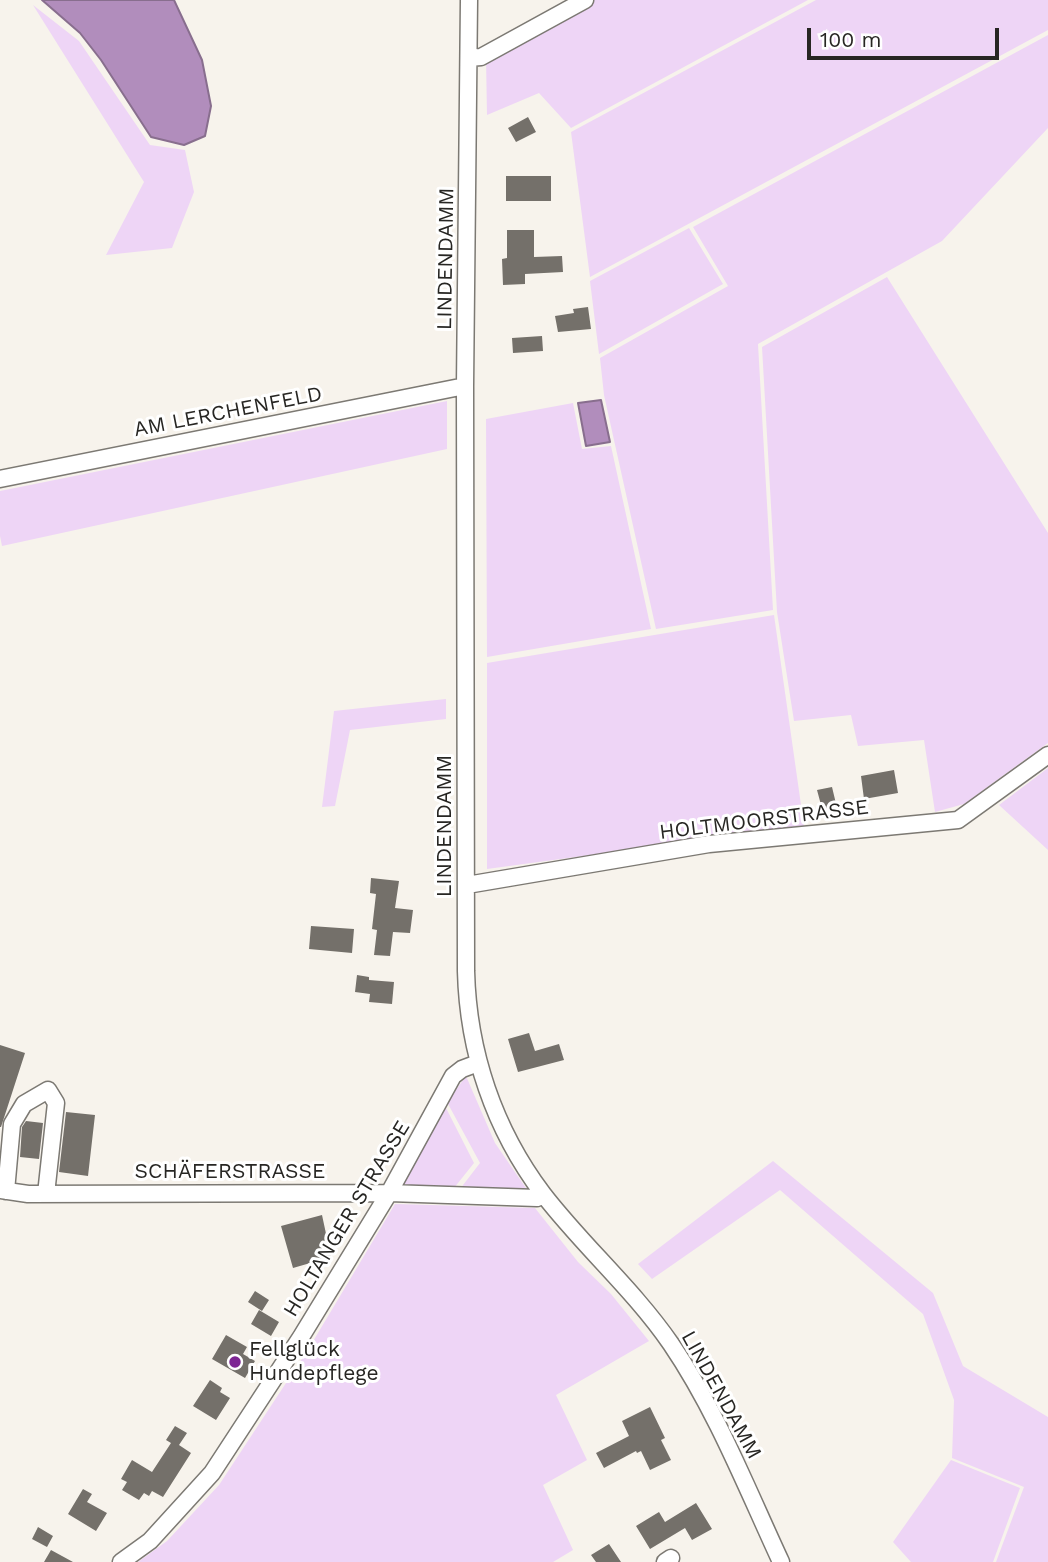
<!DOCTYPE html>
<html>
<head>
<meta charset="utf-8">
<style>
	body { margin:0 }
	#map { position:relative; width:1048px; height:1562px; overflow:hidden; background:#f7f3ec; font-family:"Work Sans",sans-serif }
	canvas { display:block }
	.scale { position:absolute; left:807px; top:28px; width:192px; height:32px; box-sizing:border-box; border:4px solid #272623; border-top:0; padding-left:9px; font-size:21px; line-height:24px; white-space:nowrap; color:#272623; -webkit-text-stroke:5px #fff; paint-order:stroke }
</style>
</head>
<body>
<div id="map">
<canvas width="1048" height="1562"></canvas>
<div class="scale">100 m</div>
</div>
<script>
const ctx = document.querySelector('canvas').getContext('2d');
ctx.lineJoin = 'round';
function fill(path, color) { ctx.fillStyle = color; ctx.fill(path, 'evenodd'); }
function trace(path, color, width, dash) { ctx.strokeStyle = color; ctx.lineWidth = width; ctx.lineCap = dash ? 'butt' : 'round'; ctx.setLineDash(dash || []); ctx.stroke(path); }
function drawText(font, color, halo, rows, align = 'center') {
  ctx.font = font + ' "Work Sans",sans-serif'; ctx.lineWidth = 6; ctx.setLineDash([]); ctx.textBaseline = 'middle'; ctx.strokeStyle = halo; ctx.fillStyle = color; for (const [text, x, y, turn = 0] of rows) {
    ctx.save(); ctx.translate(x, y); ctx.rotate((+turn || 0) * Math.PI / 180); ctx.textAlign = isNaN(turn) ? turn : align; if (halo) ctx.strokeText(text, 0, 0); ctx.fillText(text, 0, 0); ctx.restore();
  }
}
fill(new Path2D(`
	M593 0H808L571 128 539 93 487 115 486 58Z
	M816 0H1048V30L590 277 571 132Z
	M33 5 79 41 150 145 185 150 194 192 172 248 106 255 144 182Z
	M1048 35V128L942 241 758 344 773 610 656 629 604 395 600 358 728 286 693 227Z
	M689 228 723 284 599 354 590 281Z
	M887 277 1048 533V743L964 804 935 812 924 740 858 746 851 715 794 721 777 612 762 347Z
	M447 401V449L2 546 0 536V491Z
	M573 403 582 449 611 446 651 629 487 657 486 419Z
	M774 615 804 826 487 869V663Z
	M446 699V719L350 730 335 806 322 807 334 711Z
	M1048 768V850L999 805Z
	M466 1076 495 1143 528 1191 460 1189 480 1163 447 1102Z
	M445 1106 474 1163 454 1188 397 1184Z
	M773 1161 933 1293 963 1366 1048 1417V1562H996L1024 1487 952 1458 954 1400 923 1314 780 1190 652 1279 638 1264Z
	M395 1204 535 1208 578 1262 611 1294 649 1341 556 1395 587 1460 543 1485 573 1550 553 1562H138L167 1541 219 1485 309 1348Z
	M951 1460 1020 1488 993 1562H911L893 1542Z`), '#eed5f6');
const water = new Path2D(`
	M42 0H174L202 60 211 106 205 136 184 145 151 137 101 60 80 33Z
	M601 400 610 442 586 446 578 403Z`);
fill(water, '#b18dbc');
trace(water, '#886e8e', 2);
fill(new Path2D(`
	M528 117 536 132 516 142 508 128Z
	M506 176H551V201H506Z
	M507 230H534V257L562 256 563 272 525 274V284L503 285 502 259 507 258Z
	M588 307 591 329 558 332 555 316 574 313 573 309Z
	M542 336 543 351 513 353 512 338Z
	M894 770 898 793 864 799 861 776Z
	M832 787 838 812 824 816 817 790Z
	M371 878 399 881 395 908 413 910 410 933 393 932 390 956 374 955 377 930 372 929 376 894 370 893Z
	M311 926 354 929 352 953 309 949Z
	M357 975 369 977V980L394 982 392 1004 369 1002 370 994 355 992Z
	M529 1033 535 1051 559 1044 564 1060 518 1072 508 1039Z
	M0 1045 25 1053 1 1127H0Z
	M66 1112 95 1115 88 1176 59 1172Z
	M26 1121 43 1123 39 1159 20 1157 22 1127Z
	M322 1215 331 1257 293 1268 281 1226Z
	M255 1291 269 1300 262 1311 248 1302Z
	M259 1310 279 1322 271 1336 251 1324Z
	M226 1335 247 1347 243 1354 255 1361 245 1378 212 1359Z
	M210 1380 222 1388 220 1392 230 1398 216 1420 193 1406Z
	M650 1407 665 1438 661 1440 671 1460 650 1470 641 1451 637 1453 636 1451 604 1468 596 1453 629 1436 622 1421Z
	M175 1426 187 1433 179 1445 191 1453 163 1497 152 1491 149 1496 144 1493 139 1500 122 1490 127 1482 121 1479 132 1460 152 1472 171 1443 166 1440Z
	M83 1489 92 1494 87 1502 107 1513 96 1531 68 1514Z
	M696 1503 712 1529 692 1540 685 1528 650 1549 636 1526 659 1512 665 1522Z
	M38 1527 53 1536 47 1547 32 1539Z
	M609 1544 621 1562H596L591 1555Z
	M51 1550 73 1562H44Z`), '#74706a');
const minor = new Path2D(`
	M469 0 465 386 466 971C468 1052 494 1129 543 1194 583 1246 633 1289 671 1344 716 1410 747 1489 781 1562
	M469 58 481 57 585 0
	M0 479 465 386
	M467 885 709 844 958 820 1048 755
	M0 1190 28 1194 389 1193 537 1198 543 1195
	M6 1191 12 1124 24 1104 48 1090 56 1103 46 1194
	M121 1562 150 1541 212 1473 301 1337 389 1193 453 1076 462 1069 478 1063
	M665 1562 671 1558`);
trace(minor, '#7c7973', 19);
trace(minor, '#fff', 16);
for (const [x, y, r, color] of [
	[235,1362,7,"#7d2593"]
]) { const dot = new Path2D(); dot.arc(x, y, r, 0, 2 * Math.PI); ctx.fillStyle = color; ctx.fill(dot); trace(dot, '#fff', 2.5); }
drawText('21px', '#272623', '#fff', [
	["LINDENDAMM",446,259,-89],
	["AM LERCHENFELD",228,412,-11],
	["HOLTMOORSTRASSE",764,820,-7],
	["LINDENDAMM",445,826,-90],
	["SCHÄFERSTRASSE",230,1172],
	["HOLTANGER STRASSE",347,1219,-59],
	["LINDENDAMM",721,1395,61]
]);
drawText('21px', '#272623', '#fff', [
	["Fellglück",249,1350],
	["Hundepflege",249,1374]
], 'left');
</script>
</body>
</html>
